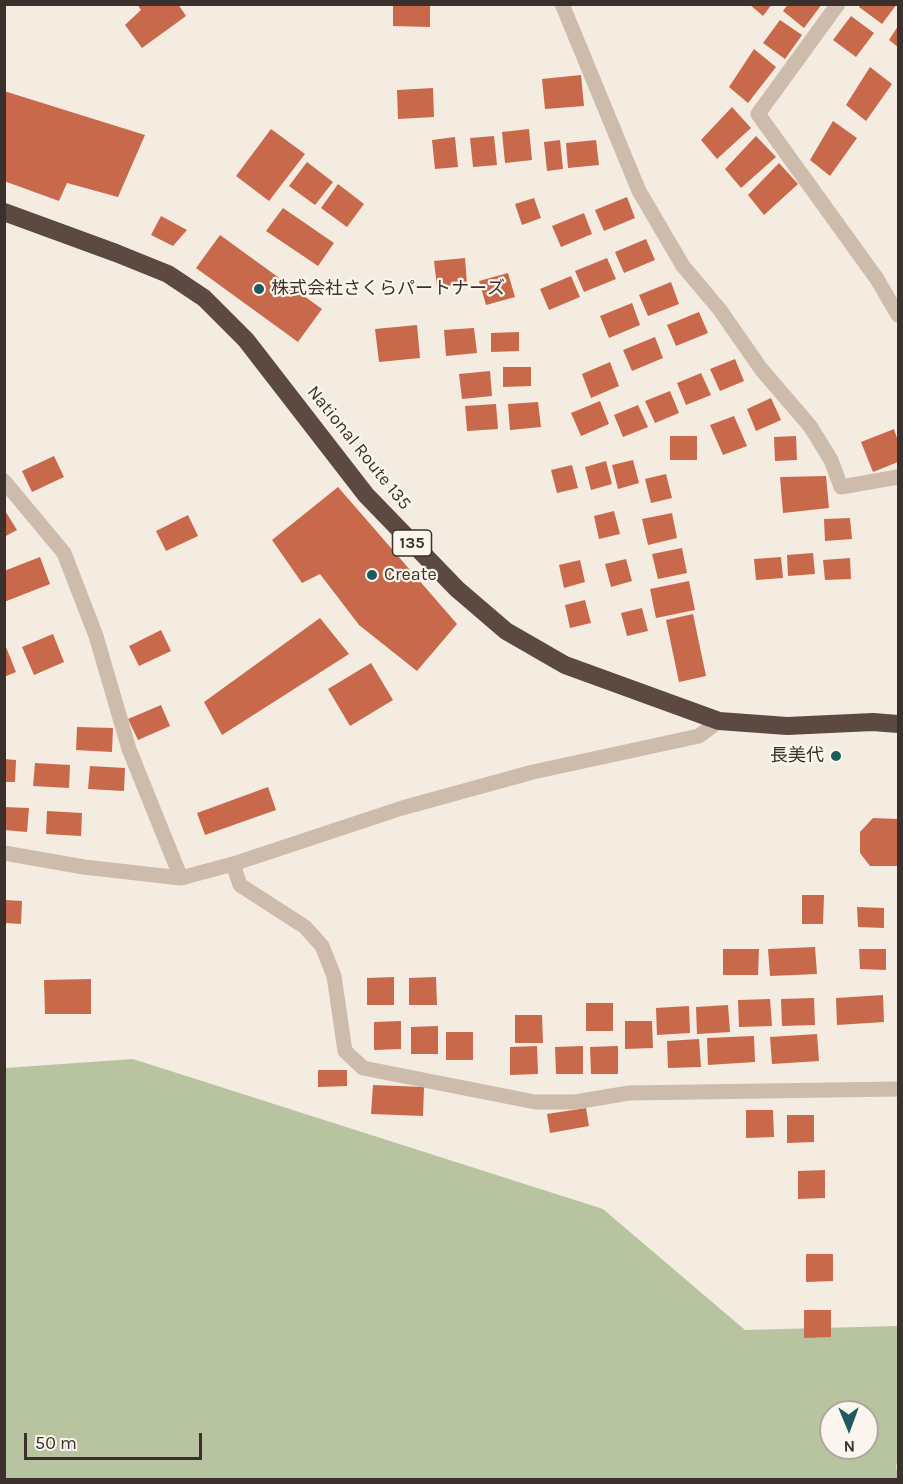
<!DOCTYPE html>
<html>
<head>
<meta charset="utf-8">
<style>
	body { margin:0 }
	#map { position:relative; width:903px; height:1484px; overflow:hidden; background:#f4ebe1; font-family:Karla,sans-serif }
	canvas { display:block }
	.frame { position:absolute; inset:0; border:6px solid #3b302b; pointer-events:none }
	.north { position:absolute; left:819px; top:1400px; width:60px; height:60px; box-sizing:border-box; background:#fbf5ee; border:2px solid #aea6a0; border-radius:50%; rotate:179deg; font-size:16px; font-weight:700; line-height:24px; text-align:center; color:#3b302b }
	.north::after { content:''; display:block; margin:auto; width:21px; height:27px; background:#1f5a5e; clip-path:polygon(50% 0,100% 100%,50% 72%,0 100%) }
	.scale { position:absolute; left:24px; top:1433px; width:178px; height:27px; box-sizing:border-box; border:3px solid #3b302b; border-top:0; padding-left:8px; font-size:18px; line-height:21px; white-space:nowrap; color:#3b302b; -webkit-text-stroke:4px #fbf5ee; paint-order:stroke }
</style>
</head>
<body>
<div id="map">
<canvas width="903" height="1484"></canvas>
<div class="frame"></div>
<div class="north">N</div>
<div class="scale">50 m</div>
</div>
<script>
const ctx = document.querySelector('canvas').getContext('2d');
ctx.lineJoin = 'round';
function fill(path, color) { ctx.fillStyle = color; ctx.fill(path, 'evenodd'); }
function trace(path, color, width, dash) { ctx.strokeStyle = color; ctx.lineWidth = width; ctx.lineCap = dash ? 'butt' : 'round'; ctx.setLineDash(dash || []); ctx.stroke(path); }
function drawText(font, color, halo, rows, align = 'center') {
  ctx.font = font + ' Karla,"Noto Sans JP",sans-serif'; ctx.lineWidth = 4.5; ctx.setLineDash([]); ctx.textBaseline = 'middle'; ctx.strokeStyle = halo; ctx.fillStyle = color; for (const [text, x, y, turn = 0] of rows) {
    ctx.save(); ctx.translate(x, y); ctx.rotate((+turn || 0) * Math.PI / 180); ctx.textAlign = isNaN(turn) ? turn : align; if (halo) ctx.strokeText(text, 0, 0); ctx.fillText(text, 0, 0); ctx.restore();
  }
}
fill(new Path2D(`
	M133 1059 603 1209 745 1330 898 1326V1464L896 1465 898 1479 5 1480V1068ZM831 1412H867V1448H831Z`), '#b8c4a0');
fill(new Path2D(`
	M137 4H178L186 16 142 48 125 25 141 10Z
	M393 4H430V27L393 26Z
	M749 4H772L763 16Z
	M788 4H822L804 28 783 11Z
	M861 4H897L882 24 859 7Z
	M851 16 874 33 856 57 833 40Z
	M780 20 802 35 785 59 763 43Z
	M898 26V47L889 40Z
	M754 49 776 67 748 103 729 87Z
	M870 67 892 84 866 121 846 105Z
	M581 75 584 106 545 109 542 79Z
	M433 88 434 117 398 119 397 90Z
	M4 91 145 135 118 197 67 183 59 201 4 181Z
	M732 107 751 128 717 159 701 140Z
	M833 121 857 138 830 176 810 160Z
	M271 129 305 154 269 201 236 176Z
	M529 129 532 160 505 163 502 132Z
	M494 136 497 165 473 167 470 138Z
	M756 136 776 157 741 188 725 169Z
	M455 137 458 167 435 169 432 140Z
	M560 140 563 169 547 171 544 142Z
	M596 140 599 165 568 168 566 143Z
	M307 162 333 182 315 205 289 186Z
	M779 163 798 184 764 215 748 195Z
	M338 184 364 204 347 227 321 208Z
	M627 197 635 218 604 231 595 210Z
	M534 198 541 218 522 225 515 204Z
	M283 208 334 243 318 266 266 231Z
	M584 213 592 234 561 247 552 226Z
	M161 216 187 230 173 246 151 235Z
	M220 235 322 309 298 342 196 268Z
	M646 239 655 260 624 273 615 252Z
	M465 258 467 284 437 287 434 261Z
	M607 258 616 279 584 292 575 271Z
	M508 273 515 297 486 305 479 281Z
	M571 276 580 297 549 310 540 289Z
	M671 282 679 304 648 316 639 295Z
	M632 303 640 325 609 338 600 316Z
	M699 312 708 333 676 346 667 325Z
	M417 325 420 358 379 362 375 329Z
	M474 328 477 353 446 356 444 330Z
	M519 332V351L491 352V333Z
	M655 337 663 358 632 371 623 350Z
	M735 359 744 381 720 391 710 369Z
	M610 362 619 386 591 398 582 374Z
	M503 367H531V386L503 387Z
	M490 371 492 396 462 399 459 374Z
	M701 373 711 395 686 405 677 383Z
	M670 391 679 413 655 423 645 401Z
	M771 398 781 420 756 431 747 409Z
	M600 401 609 424 581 436 571 413Z
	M538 402 541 427 510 430 508 404Z
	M496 404 498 429 467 431 465 406Z
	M638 405 648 427 623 437 614 415Z
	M734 416 747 446 723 455 710 425Z
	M894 429 898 441V462L873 472 861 442Z
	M670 436H697V460H670Z
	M796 436 797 460 775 461 774 437Z
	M54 456 64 477 32 492 22 471Z
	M633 460 639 483 618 489 612 465Z
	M606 461 612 484 591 490 585 467Z
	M572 465 578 488 557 493 551 470Z
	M666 474 672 498 651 503 645 479Z
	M826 476 829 508 783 513 780 477Z
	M338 487 457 624 417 671 359 625 320 574 302 583 272 540Z
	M4 509 17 530 4 537Z
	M614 511 620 534 599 539 594 516Z
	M672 513 677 538 648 545 642 519Z
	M188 515 198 536 166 551 156 531Z
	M850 518 852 539 825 541 824 519Z
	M682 548 687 573 658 579 652 554Z
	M813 553 815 574 788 576 787 555Z
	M40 557 50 584 4 602V571Z
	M781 557 783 578 756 580 754 559Z
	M850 558 851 579 825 580 823 560Z
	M626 559 632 581 611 587 605 564Z
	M580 560 585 582 564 588 559 565Z
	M689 581 695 610 656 618 650 589Z
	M585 600 591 623 570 628 565 605Z
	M642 608 648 631 627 636 621 613Z
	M693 614 706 676 679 682 666 620Z
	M320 618 349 654 222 735 204 702Z
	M161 630 171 651 139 666 129 646Z
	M53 634 64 662 34 675 22 647Z
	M4 642 16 672 4 677Z
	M371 663 393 700 350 726 328 689Z
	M161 705 170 726 138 740 128 719Z
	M77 727 113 728 112 752 76 750Z
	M4 759 16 760 15 782H4Z
	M35 763 70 765 69 788 33 786Z
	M90 766 125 768 124 791 88 789Z
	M268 787 276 810 205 835 197 813Z
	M4 807 29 808 27 832 4 830Z
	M47 811 82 813 81 836 46 834Z
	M873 818 898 819V866H870L860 853V832Z
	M802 895H824L823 924H802Z
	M5 900 22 901 21 924 5 923Z
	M857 907 884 908V928L858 927Z
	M815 947 817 974 770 976 768 949Z
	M723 949H759L758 975H723Z
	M859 949H886V970L860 969Z
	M394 977V1005H367V978Z
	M436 977 437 1005H409V978Z
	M91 979V1014H45L44 980Z
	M883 995 884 1022 837 1025 836 998Z
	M814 998 815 1025 782 1026 781 999Z
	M770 999 772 1026 739 1027 738 1000Z
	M586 1003H613V1031H586Z
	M728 1005 730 1032 697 1034 696 1007Z
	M689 1006 690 1033 657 1035 656 1008Z
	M515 1015H542L543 1043H515Z
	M401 1021V1049L374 1050V1022Z
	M625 1021H652L653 1048 625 1049Z
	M438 1026V1054H411V1027Z
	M446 1032H473V1060H446Z
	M817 1034 819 1061 772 1064 770 1037Z
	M754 1036 755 1062 708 1065 707 1038Z
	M699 1039 701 1067 668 1068 667 1041Z
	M537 1046 538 1074 510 1075V1047Z
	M583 1046V1074H556L555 1047Z
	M618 1046V1074H591L590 1047Z
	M318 1070H347V1086L318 1087Z
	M373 1085 424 1087 423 1116 371 1114Z
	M586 1108 589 1126 550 1133 547 1114Z
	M746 1110H773L774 1137 746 1138Z
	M787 1115H814V1142L787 1143Z
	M825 1170V1198L798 1199V1171Z
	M806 1254H833V1281L806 1282Z
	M804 1310H831V1337L804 1338Z`), '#c8694b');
trace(new Path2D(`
	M562 4 639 191 683 266 720 310 761 369 810 426 831 460 841 487 898 477
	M838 4 758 114 877 279 898 315
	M4 481 64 553 96 636 129 749 181 878
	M4 853 84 867 181 878 233 864 402 808 533 772 699 736 719 721
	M233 864 240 885 305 927 322 946 334 976 345 1051 363 1068 535 1102H575L629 1093 898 1089`), '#cdbbac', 15);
trace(new Path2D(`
	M4 212 116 253 168 274 204 298 246 340 366 495 457 589 506 631 565 665 719 721 787 726 873 722 898 724`), '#5c4a42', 18);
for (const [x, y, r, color] of [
	[259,289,6,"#1f5a5e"],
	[372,575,6,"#1f5a5e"],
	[836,756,6,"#1f5a5e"]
]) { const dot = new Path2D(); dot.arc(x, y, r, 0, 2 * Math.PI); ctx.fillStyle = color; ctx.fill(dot); trace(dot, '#fbf5ee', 2); }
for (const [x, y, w] of [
	[412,543,39]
]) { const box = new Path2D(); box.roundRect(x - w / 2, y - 13, w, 26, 4.5); ctx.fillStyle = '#fbf5ee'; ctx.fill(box); trace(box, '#3b302b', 1.5); }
drawText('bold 16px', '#3b302b', null, [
	["135",412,543]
]);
drawText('18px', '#3b302b', '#fbf5ee', [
	["株式会社さくらパートナーズ",271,289],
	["Create",384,575],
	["長美代",824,756,"right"]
], 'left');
drawText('18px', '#3b302b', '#fbf5ee', [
	["National Route 135",359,448,51]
]);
</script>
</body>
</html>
